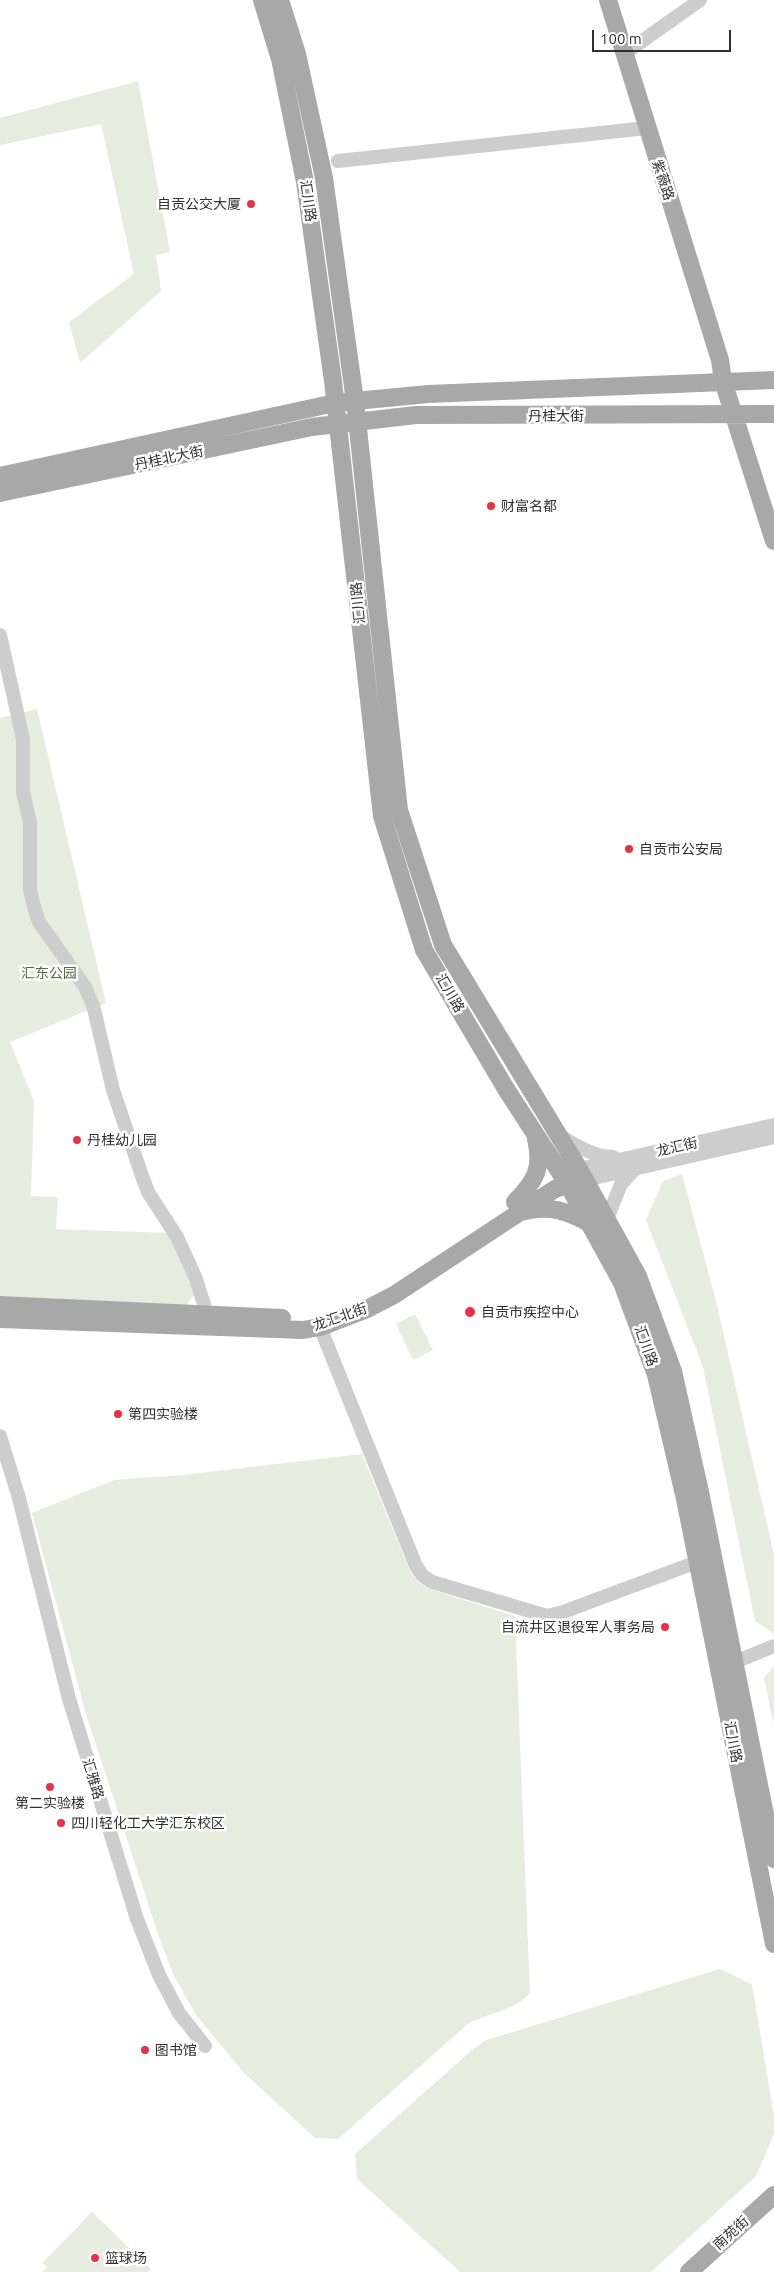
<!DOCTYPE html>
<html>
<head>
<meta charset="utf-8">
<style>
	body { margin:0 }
	#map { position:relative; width:774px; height:2272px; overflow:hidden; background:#fff; font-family:Ubuntu,sans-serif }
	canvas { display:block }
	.scale { position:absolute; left:592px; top:30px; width:139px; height:22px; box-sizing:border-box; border:2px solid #303030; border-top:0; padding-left:6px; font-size:15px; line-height:18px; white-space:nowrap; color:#303030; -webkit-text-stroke:4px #fff; paint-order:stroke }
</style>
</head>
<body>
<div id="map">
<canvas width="774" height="2272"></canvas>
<div class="scale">100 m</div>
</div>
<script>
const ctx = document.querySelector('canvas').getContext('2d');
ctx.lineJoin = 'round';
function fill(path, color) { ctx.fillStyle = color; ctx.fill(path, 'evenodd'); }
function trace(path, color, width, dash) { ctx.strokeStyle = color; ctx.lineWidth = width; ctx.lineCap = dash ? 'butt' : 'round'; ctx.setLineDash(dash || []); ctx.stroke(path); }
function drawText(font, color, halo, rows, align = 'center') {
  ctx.font = font + ' Ubuntu,"Noto Sans SC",sans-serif'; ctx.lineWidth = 5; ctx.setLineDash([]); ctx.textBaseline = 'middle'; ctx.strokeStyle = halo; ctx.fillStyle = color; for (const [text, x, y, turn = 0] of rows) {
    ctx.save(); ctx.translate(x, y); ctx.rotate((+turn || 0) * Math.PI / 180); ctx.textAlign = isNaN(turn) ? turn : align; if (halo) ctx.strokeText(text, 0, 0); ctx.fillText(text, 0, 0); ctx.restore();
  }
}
fill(new Path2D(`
	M138 81 170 252 156 255 161 291 80 363 69 322 134 274 101 124 0 145V118Z
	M37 709 106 1003 10 1042 34 1101 31 1196 58 1197 56 1229 169 1233 194 1294 187 1305 0 1296V718Z
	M682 1174 717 1305 774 1555V1634L755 1621 703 1367 646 1220 663 1181Z
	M415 1314 433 1350 413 1360 396 1324Z
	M362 1454 410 1571 419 1583 429 1589 515 1616 530 1993C515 2010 489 2013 469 2023L338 2139 315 2138 244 2073 196 2015 174 1976 158 1934 85 1711 32 1513 114 1480 182 1475Z
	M774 1666V1726L764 1678Z
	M720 1969 752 1984 774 2116V2134L756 2176 651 2272H460L357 2179 355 2154 473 2049 486 2040Z
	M92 2212 151 2269 148 2272H42L47 2267 42 2263Z`), '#e7edde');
trace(new Path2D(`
	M624 54 700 0
	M338 161 647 128
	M0 635 23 739V792L30 822V890L34 907 39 922 85 987 93 1005 113 1090 142 1176 148 1192 177 1237 196 1279 207 1314
	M560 1136C577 1146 592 1156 613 1157
	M579 1169 774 1125
	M585 1180 774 1137
	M607 1219 621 1184 635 1169
	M320 1327 416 1566 423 1576 432 1582 547 1616 563 1612 697 1562
	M0 1436 19 1498 69 1699 137 1919 159 1975 179 2013 205 2046
	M735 1662 774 1646`), '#cdcdcd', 14);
trace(new Path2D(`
	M262 0 280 59 305 182 333 381 382 816 424 950 506 1089 567 1183 622 1283 656 1375 685 1499 774 1944
	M280 0 297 54 324 178 355 401 399 810 443 945 579 1169 638 1276 673 1371 700 1492 774 1859
	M608 0 720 360 723 381 774 541
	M0 476 335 403 428 394 774 380
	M0 493 312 427 416 415 774 414
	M515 1202C535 1181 543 1169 536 1139
	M525 1211C550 1205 567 1211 589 1223
	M0 1305 282 1318
	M0 1319 303 1330 320 1327 367 1309 394 1295 555 1189 576 1181
	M689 2272 774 2195`), '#a8a8a8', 18);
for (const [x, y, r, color] of [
	[251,204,5,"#e83144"],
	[491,506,5,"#e83144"],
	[629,849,5,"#e83144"],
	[77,1140,5,"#e83144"],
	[470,1312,6,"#e83144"],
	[118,1414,5,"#e83144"],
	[665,1627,5,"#e83144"],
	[50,1787,5,"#e83144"],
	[61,1823,5,"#e83144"],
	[145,2050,5,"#e83144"],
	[95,2258,5,"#e83144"]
]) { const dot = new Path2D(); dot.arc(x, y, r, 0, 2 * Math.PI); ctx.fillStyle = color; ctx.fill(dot); trace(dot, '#fff', 2); }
drawText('14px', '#303030', '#fff', [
	["紫薇路",663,180,72],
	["汇川路",308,201,82],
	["丹桂大街",556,416],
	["丹桂北大街",169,458,-12],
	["汇川路",358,603,-96],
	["汇川路",450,993,60],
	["龙汇街",677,1147,-13],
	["龙汇北街",340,1317,-19],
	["汇川路",646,1346,70],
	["汇川路",733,1742,79],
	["汇雅路",93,1779,73],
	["南苑街",731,2233,-42]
]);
drawText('14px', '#303030', '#fff', [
	["自贡公交大厦",241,204,"right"],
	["财富名都",501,506],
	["自贡市公安局",639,849],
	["丹桂幼儿园",87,1140],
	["自贡市疾控中心",481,1312],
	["第四实验楼",128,1414],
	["自流井区退役军人事务局",655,1627,"right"],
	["第二实验楼",50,1803,"center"],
	["四川轻化工大学汇东校区",71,1823],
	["图书馆",155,2050],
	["篮球场",105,2258]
], 'left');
drawText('14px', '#556d3c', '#fff', [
	["汇东公园",49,973]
]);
</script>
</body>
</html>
